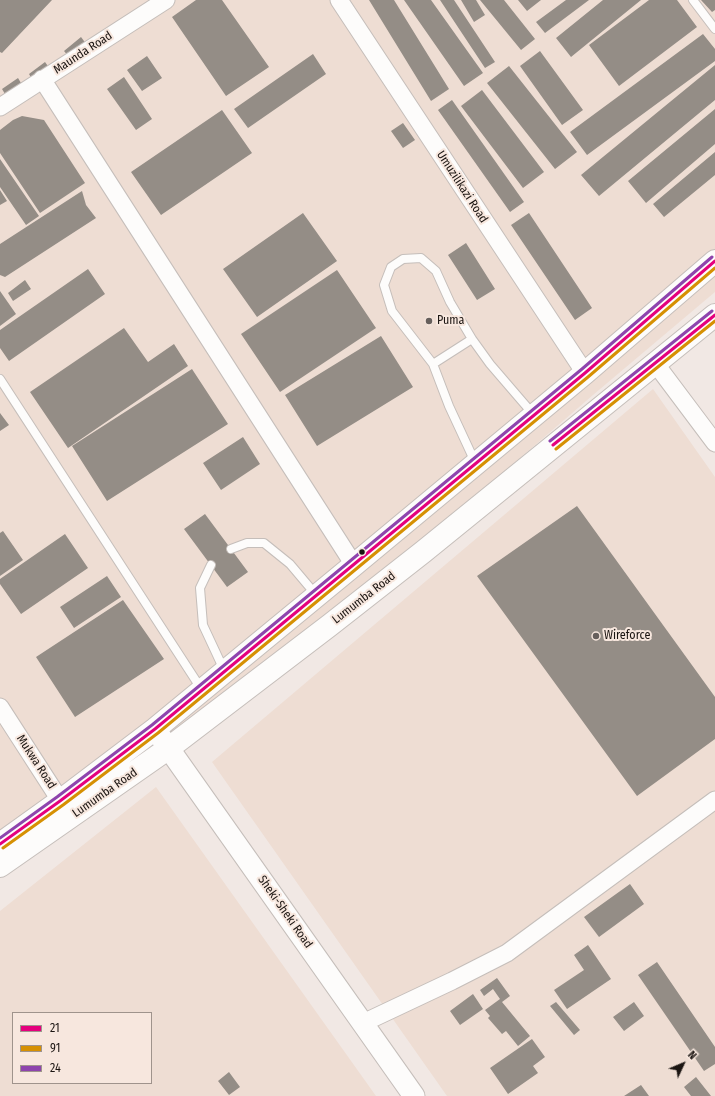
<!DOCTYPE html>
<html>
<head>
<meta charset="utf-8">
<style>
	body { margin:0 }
	#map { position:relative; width:715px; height:1096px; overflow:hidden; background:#f1e8e4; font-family:"Fira Sans Condensed",sans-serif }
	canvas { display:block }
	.legend { position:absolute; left:12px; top:1012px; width:140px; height:72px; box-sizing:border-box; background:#f7e7de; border:1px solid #9f938c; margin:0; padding:5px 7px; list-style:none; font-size:12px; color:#1b1512 }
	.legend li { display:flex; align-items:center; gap:8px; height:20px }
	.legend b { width:20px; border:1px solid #9f938c }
	.north { position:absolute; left:663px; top:1044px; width:40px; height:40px; -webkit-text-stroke:3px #f7e7de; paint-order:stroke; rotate:46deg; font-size:11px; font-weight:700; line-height:16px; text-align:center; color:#1b1512 }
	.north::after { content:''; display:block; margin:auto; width:14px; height:18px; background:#1b1512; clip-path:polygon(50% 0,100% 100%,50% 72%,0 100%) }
</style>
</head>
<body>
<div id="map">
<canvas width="715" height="1096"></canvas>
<ul class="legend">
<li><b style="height:5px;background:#e5007d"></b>21</li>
<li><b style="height:5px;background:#d69003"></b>91</li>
<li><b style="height:5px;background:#8e44ad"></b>24</li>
</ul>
<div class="north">N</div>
</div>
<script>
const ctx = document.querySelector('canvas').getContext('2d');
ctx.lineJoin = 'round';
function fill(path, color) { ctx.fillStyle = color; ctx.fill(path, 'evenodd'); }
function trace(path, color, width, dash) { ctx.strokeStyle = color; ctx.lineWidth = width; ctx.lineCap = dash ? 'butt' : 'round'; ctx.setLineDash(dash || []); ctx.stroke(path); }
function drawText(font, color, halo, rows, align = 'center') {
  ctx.font = font + ' "Fira Sans Condensed",sans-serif'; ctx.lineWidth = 4; ctx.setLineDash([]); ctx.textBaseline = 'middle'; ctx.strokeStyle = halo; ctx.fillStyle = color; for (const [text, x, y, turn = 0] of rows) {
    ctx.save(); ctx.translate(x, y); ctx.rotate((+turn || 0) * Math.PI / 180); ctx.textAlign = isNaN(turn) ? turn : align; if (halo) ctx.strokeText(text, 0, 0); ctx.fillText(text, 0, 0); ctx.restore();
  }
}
fill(new Path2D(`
	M0 0H715V292L593 395 298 650 0 871Z
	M653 389 715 477V1096H447L212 762Z
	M156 787 376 1096H0V911ZM13 1013H151V1083H13Z`), '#eeddd3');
fill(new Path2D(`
	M0 0H52L2 53 0 52Z
	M196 0H222L269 67 226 96 172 17Z
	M369 0H394L449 89 431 101Z
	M404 0H431L483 73 464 86Z
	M440 0H454L495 62 485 68Z
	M461 0H476L485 15 474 22Z
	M480 0H504L535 39 521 50Z
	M518 0H541L527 11Z
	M566 0H589L545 33 536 22Z
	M603 0H641L571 57 556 38Z
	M649 0H677L697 27 619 86 589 45Z
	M701 0H715V10L712 12Z
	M703 34 715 49V61L587 155 570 132Z
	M81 37 87 45 70 58 64 51Z
	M540 51 583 110 562 125 520 66Z
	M313 54 326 74 248 128 234 109Z
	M147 56 162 78 142 91 127 70Z
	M45 62 50 69 33 81 29 74Z
	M715 65V100L599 196 581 175Z
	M509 66 577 152 555 169 487 83Z
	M124 77 152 119 136 130 107 89Z
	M18 78 21 83 5 94 2 89Z
	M482 90 544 172 523 188 461 106Z
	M452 100 524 202 510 212 438 110Z
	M715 109V144L646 203 628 181Z
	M222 110 252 153 161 215 131 172Z
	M22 116 44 120 85 183 40 213 0 153V130L13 120Z
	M403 123 415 140 403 148 391 131Z
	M715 152V175L664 217 653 204Z
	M0 159 39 216 26 225 0 187Z
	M0 190 7 201 0 205Z
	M82 191 86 205 96 218 5 277 0 275V244Z
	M303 213 337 261 257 317 223 269Z
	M529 213 592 308 575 320 511 225Z
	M466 243 495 289 477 300 448 255Z
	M88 269 105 294 9 361 0 348V330Z
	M337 270 376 328 280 392 241 334Z
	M25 280 31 289 13 301 8 293Z
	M0 291 16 314 0 326Z
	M124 328 148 362 174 344 188 366 68 448 30 392Z
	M381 336 413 387 317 446 285 395Z
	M192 369 228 424 107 501 72 446Z
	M0 413 9 425 0 431Z
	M243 437 260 464 221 490 203 463Z
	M577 506 715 697V739L637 796 477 576Z
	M205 514 248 572 227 587 184 529Z
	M3 531 23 560 0 576V533Z
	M65 534 88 568 21 614 0 584V579Z
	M107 576 121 597 74 628 60 607Z
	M123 600 164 659 75 717 36 657Z
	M630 884 644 904 599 937 584 917Z
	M588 945 611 979 567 1009 554 990 584 970 574 955Z
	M657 962 715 1047V1064L704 1071 638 975Z
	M497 978 510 996 502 1002 530 1036 518 1046 506 1031 502 1034 488 1018 490 1016 485 1010 500 999 493 989 484 996 480 990Z
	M473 994 483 1009 460 1025 450 1011Z
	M556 1002 580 1030 574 1035 550 1006Z
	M634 1002 644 1016 624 1031 613 1017Z
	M532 1039 545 1057 533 1066 538 1073 508 1094 490 1068Z
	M229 1072 240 1087 229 1095 218 1081Z
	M696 1077 711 1096H691L684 1087Z
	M641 1085 649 1096H624Z`), '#948d86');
const service = new Path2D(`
	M693 0 715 29
	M433 364 392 311 384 285 391 267 403 259 421 258 436 271 450 302 472 339
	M0 379 202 690
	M475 462 449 406 433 364 472 339 490 364 533 414
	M231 549 247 543H264L290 564 317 596
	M211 565 200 588 203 625 224 670`);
const minor = new Path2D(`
	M339 0 585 373
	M42 79 354 565
	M0 107 166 0
	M655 363 715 443
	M0 707 67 811
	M363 1023 452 981 507 953 715 800`);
const tertiary = new Path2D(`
	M155 729 414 1096`);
const primary = new Path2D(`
	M0 844 60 801 155 729 354 565 585 373 715 261
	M0 866 169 748 330 625 423 552 715 315`);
trace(service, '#c5beba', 10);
trace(minor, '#c5beba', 19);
trace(tertiary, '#c5beba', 23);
trace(primary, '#c5beba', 24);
trace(service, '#fdfcfb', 8);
trace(minor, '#fdfcfb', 17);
trace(tertiary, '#fdfcfb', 21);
trace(primary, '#fdfcfb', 22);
trace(new Path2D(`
	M553 445 715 315
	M0 844 60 801 155 729 585 373 715 261`), '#e5007d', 3);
trace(new Path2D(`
	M556 449 715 321
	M3 848 63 805 158 733 588 377 715 268`), '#d69003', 3);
trace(new Path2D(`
	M550 441 712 311
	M0 838 57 797 152 725 582 369 712 257`), '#8e44ad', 3);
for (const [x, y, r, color] of [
	[429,321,4,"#665f5c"],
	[362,552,3.5,"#1b1512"],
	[596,636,4,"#665f5c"]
]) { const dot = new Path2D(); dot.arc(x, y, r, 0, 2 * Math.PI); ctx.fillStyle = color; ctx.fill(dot); trace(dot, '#f7e7de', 1.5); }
drawText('12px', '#1b1512', '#f7e7de', [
	["Maunda Road",83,53,-33],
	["Umuzilikazi Road",462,187,57],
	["Lumumba Road",364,598,-38],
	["Mukwa Road",36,762,57],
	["Lumumba Road",105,793,-35],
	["Sheki-Sheki Road",285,912,55]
]);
drawText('12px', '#1b1512', '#f7e7de', [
	["Puma",437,321],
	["Wireforce",604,636]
], 'left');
</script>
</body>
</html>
